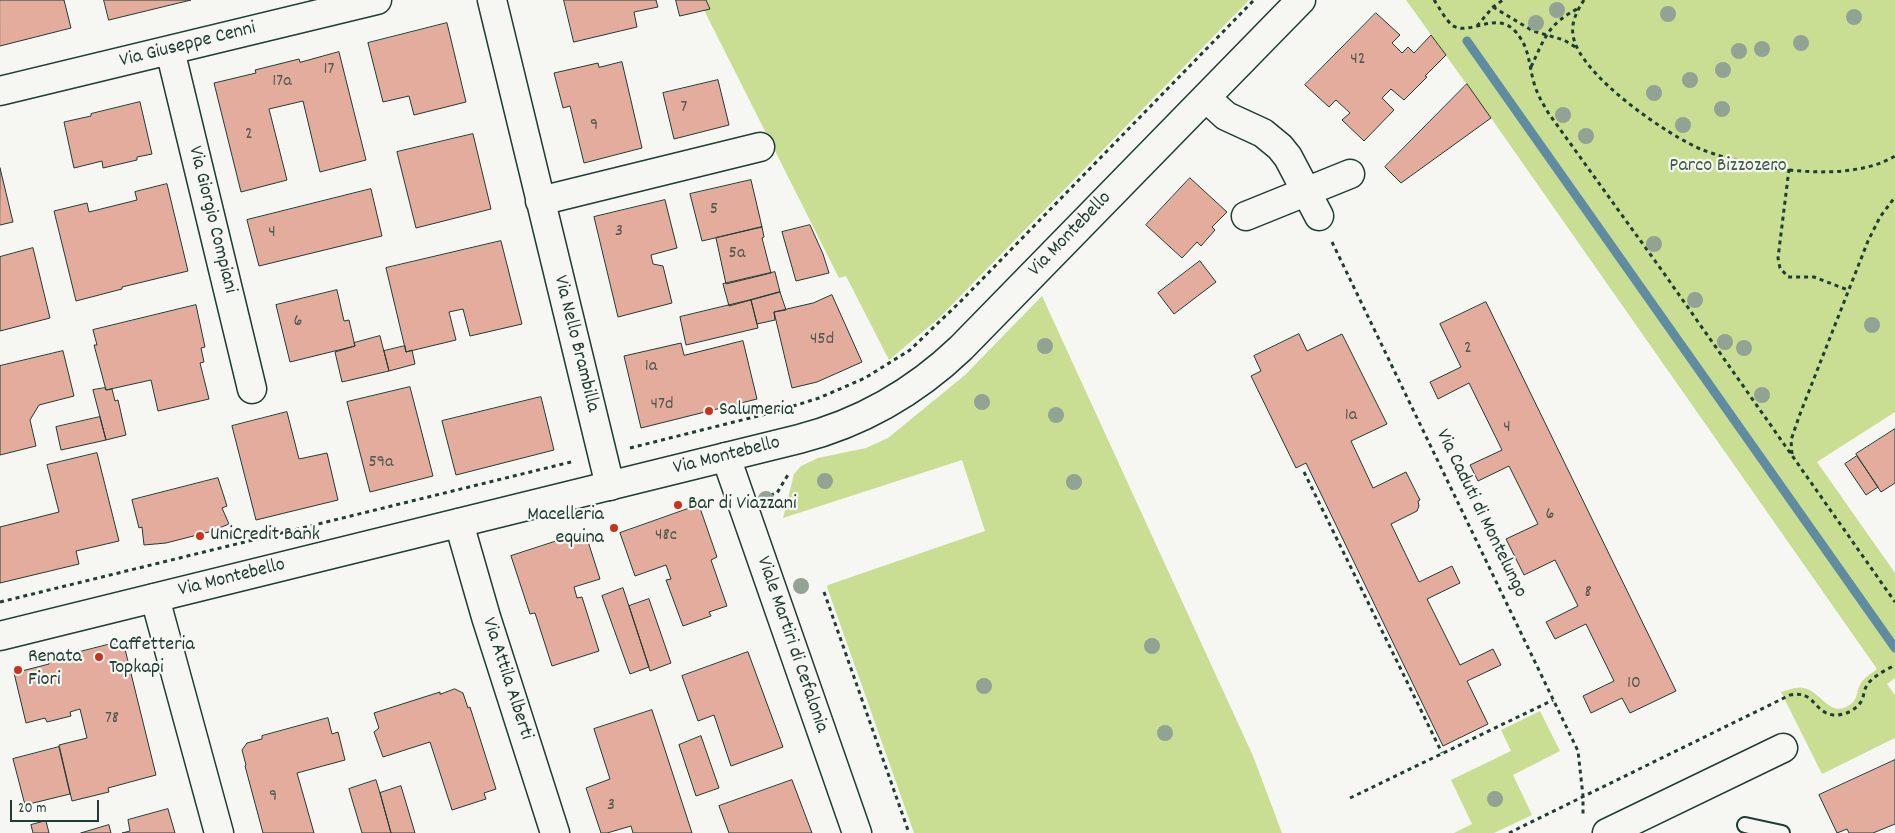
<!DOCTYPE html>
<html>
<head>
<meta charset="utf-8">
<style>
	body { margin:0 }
	#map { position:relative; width:1895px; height:833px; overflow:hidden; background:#f6f6f2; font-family:Dekko,sans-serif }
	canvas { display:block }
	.scale { position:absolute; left:10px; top:800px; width:89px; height:22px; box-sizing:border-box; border:2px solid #1f3d34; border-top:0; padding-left:6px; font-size:15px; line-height:18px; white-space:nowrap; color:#1f3d34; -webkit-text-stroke:4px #f6f6f2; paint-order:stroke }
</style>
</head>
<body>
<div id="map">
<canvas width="1895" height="833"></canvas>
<div class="scale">20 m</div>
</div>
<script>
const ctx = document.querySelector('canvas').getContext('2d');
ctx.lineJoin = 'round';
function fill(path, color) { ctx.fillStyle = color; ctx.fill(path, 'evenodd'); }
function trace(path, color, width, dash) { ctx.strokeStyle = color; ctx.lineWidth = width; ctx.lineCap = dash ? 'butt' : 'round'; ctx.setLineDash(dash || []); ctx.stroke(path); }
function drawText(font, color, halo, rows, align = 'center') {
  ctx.font = font + ' Dekko,sans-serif'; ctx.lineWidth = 4.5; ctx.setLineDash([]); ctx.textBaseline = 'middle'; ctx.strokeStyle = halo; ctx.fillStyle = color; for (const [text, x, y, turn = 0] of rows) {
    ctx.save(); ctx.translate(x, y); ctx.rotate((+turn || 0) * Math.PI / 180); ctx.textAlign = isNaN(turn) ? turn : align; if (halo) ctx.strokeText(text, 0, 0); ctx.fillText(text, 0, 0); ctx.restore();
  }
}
fill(new Path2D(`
	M706 0H1249L939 318 889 360 846 276 839 278 704 10 710 8Z
	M1406 0H1895V412L1817 462 1895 573V678L1887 684 1895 695V738L1822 774 1781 692C1788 690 1797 686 1804 688 1822 692 1831 721 1852 703 1858 698 1856 692 1860 685 1863 678 1871 674 1877 669L1491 118Z
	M1042 296 1253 756 1282 833H914L827 587 828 585 985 531 962 460 783 518 794 474 801 466 818 458 866 448 888 438 965 375Z
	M1540 711 1560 751 1513 775 1532 815 1494 833H1454L1472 824 1451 780 1511 751 1501 730Z`), '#c9de93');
trace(new Path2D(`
	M1467 41 1895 648`), '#608ca1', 9);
const building = new Path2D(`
	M0 0H64L71 28 0 46Z
	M104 0H191L109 20Z
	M564 0H656L658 7 634 12 637 27 574 42Z
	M676 0H706L710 9 680 16Z
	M1376 13 1400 35 1392 43 1402 53 1408 47 1414 53 1431 35 1446 55 1425 76 1427 77 1404 100 1391 89 1382 98 1394 110 1364 141 1342 120 1350 113 1336 100 1329 107 1305 85Z
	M447 23 466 102 414 115 409 96 383 102 368 43Z
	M339 52 366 160 320 172 303 101 269 109 287 180 241 192 214 83 256 73 255 70 299 59 300 62Z
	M622 62 642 148 584 163 570 106 563 108 554 73 598 63 599 67Z
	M718 80 729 125 674 139 663 93Z
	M1467 84 1491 118 1401 183 1385 167Z
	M140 102 152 154 137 157V160L103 168 102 161 74 168 64 122 91 116V114Z
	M473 134 491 209 416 228 397 152Z
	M0 168 13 222 0 225Z
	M1190 178 1227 212 1212 227 1215 230 1201 246 1197 242 1182 258 1146 225Z
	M751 180 762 227 702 241 690 194Z
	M167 184 188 271 122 287V289L76 301 54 211 87 203 89 212 137 200 135 192Z
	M371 189 382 236 259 266 247 220Z
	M665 200 677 248 651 255 653 264 663 266 672 303 618 317 594 217Z
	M810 225 823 254 829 273 796 281 782 232Z
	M762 227 764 237 762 238 771 273 726 284 716 238Z
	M501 241 522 324 470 336 463 309 449 312 456 340 406 352 386 268Z
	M33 248 50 318 0 331V257Z
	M1200 261 1216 282 1174 314 1158 293Z
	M775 272 780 292 729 306 723 284Z
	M337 290 344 321 349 320 355 346 290 362 276 305Z
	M780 292 786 310 774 312 775 320 757 324 751 300Z
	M832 295 862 362 817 382 792 388 774 312 813 303Z
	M751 300 758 328 686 345 680 317Z
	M1486 302 1676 691 1630 713 1622 698 1591 713 1583 696 1614 681 1586 624 1555 639 1546 622 1578 606 1555 560 1524 575 1506 539 1538 524 1509 466 1478 481 1470 465 1502 450 1469 383 1438 399 1430 382 1461 367 1440 324Z
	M196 305 205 347 201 348 204 362 200 363 209 399 158 411 151 380 106 390 94 345H97L93 330Z
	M1299 334 1307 351 1342 334 1387 424 1351 441 1373 488 1406 472 1420 500 1418 501 1419 506 1417 511 1391 524 1419 582 1452 566 1460 583 1427 599 1460 665 1493 649 1501 665 1467 681 1488 724 1443 746 1306 463 1296 468 1251 376 1261 371 1254 356Z
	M380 336 389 371 342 382 335 352 355 346 354 343Z
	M743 341 757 399 641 428 624 356 681 343 684 355Z
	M405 346 406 352 412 350 415 364 389 371 384 351Z
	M63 351 74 396 39 405 30 420 36 446 0 455V366Z
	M410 387 433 476 370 492 347 402Z
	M105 388 106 390 112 389 115 401 118 400 126 435 106 440 93 390Z
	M541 397 554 450 456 475 442 421Z
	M287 412 299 459 327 453 338 500 256 520 232 426Z
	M100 417 106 440 61 450 56 427Z
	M1895 429V483L1881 492 1856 454Z
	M97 453 119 541 76 551 79 564 0 583V527L59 512 47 465Z
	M1857 456 1878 487 1866 495 1845 464Z
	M218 478 227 506 222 508 229 524 209 532 166 543 144 545 142 527 139 528 132 500Z
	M699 505 717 557 711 560 727 606 709 612 711 616 683 626 666 580 671 579 666 565 635 576 620 533Z
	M585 532 600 579 574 587 577 598 582 597 599 651 552 666 535 613 530 614 511 556Z
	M623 588 649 667 630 674 602 596Z
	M649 599 671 663 650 671 629 606Z
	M123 641 156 775 108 788 109 792 72 801 59 745 87 738 80 709 70 712 71 716 47 722 45 718 26 723 14 673 49 664 48 660Z
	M748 652 783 747 731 766 714 715 698 721 682 676Z
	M455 689 463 693 468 708 470 707 496 789 484 793 486 799 452 810 430 742 383 757 374 732 379 728 374 713 440 692V694Z
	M652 710 692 833H633L631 826 607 833H601L586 788 610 779 594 729Z
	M328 718 332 734 338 732 345 760 297 773 314 833H263L245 766 246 765 242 750 247 743 262 739V736Z
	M701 736 719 788 696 796 679 745Z
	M59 747 70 794 25 805 13 759Z
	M1895 760V824L1873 833H1849L1847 829 1837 833 1819 795Z
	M376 780 380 793 391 833H362L349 789Z
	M792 780 812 833H729L719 806Z
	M401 786 415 833H391L380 793Z
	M168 809 175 833H122L130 831 128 820Z
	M46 821 49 833H33L31 825Z
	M109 825 111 833H81Z`);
fill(building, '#e4ac9d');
trace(building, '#1f3d34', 1);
const service = new Path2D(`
	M1745 825 1782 833`);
const minor = new Path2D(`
	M492 0 610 486
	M170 50 252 389
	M0 91 377 0
	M1206 98 1226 116 1263 133 1280 147 1288 157 1319 216
	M540 201 760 147
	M1246 216 1350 174
	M726 457 857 833
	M459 523 486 617 555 833
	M155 598 219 833
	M1607 833 1783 748`);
const tertiary = new Path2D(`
	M0 636 799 439C861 423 915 392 961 348L1301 0`);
trace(service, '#1f3d34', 18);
trace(minor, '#1f3d34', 31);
trace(tertiary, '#1f3d34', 31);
trace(new Path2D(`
	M1434 0C1439 7 1445 19 1452 25 1468 37 1495 11 1514 30 1530 47 1528 62 1534 83 1537 94 1543 104 1549 114L1663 272 1895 602
	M1584 0C1577 11 1571 22 1573 35 1578 74 1668 136 1703 150 1753 169 1847 185 1895 156
	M1493 7 1533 31 1564 40 1577 48
	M1477 26 1493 7 1503 0
	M1531 67C1545 37 1548 24 1579 8
	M1789 169 1778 258 1780 268 1788 277H1814L1848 290
	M1332 242 1578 751 1583 796V816
	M630 448 774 412 819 398 865 378 910 350 961 301 1254 0
	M1792 454 1791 440 1800 414 1868 241 1880 217 1895 197
	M1304 472 1442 753
	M770 495 777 493 789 473
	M824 592 909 833
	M0 602 575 461
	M1350 798 1553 700
	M1509 833 1790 695C1815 690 1813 712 1833 715 1844 716 1857 710 1862 700 1864 695 1864 690 1867 685 1873 676 1886 670 1895 665`), '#1f3d34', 3, [4, 4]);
trace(service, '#f6f6f2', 14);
trace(minor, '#f6f6f2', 28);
trace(tertiary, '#f6f6f2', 28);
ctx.fillStyle = '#92a294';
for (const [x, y] of [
	[1557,10],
	[1668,14],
	[1854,17],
	[1536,23],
	[1801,43],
	[1762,49],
	[1739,51],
	[1723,70],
	[1690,80],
	[1654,93],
	[1722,109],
	[1563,115],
	[1683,125],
	[1586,136],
	[1654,244],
	[1695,300],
	[1872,325],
	[1725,342],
	[1045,346],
	[1744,348],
	[1762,395],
	[982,402],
	[1056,415],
	[825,481],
	[1074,482],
	[766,499],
	[801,586],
	[1152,646],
	[984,686],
	[1165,733],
	[1495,799]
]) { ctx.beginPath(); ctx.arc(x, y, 8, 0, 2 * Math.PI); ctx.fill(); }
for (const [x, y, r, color] of [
	[709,411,5,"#c8321e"],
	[678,505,5,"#c8321e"],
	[614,528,5,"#c8321e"],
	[200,536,5,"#c8321e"],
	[99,657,5,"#c8321e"],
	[18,670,5,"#c8321e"]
]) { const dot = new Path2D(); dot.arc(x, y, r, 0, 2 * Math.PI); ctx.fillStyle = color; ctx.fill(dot); trace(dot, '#f6f6f2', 2); }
drawText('18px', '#50594e', null, [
	["42",1358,61],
	["17",329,71],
	["17a",282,83],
	["7",684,109],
	["9",594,127],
	["2",249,136],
	["5",714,211],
	["3",619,233],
	["4",272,234],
	["5a",737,255],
	["6",298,323],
	["45d",822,341],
	["2",1468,350],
	["1a",651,368],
	["47d",662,406],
	["1a",1351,417],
	["4",1507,429],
	["59a",381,464],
	["6",1550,516],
	["48c",666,537],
	["8",1588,594],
	["10",1634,685],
	["78",112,720],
	["9",273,798],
	["3",611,807]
]);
drawText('20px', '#1f3d34', '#f6f6f2', [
	["Via Giuseppe Cenni",188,46,-14],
	["Via Giorgio Compiani",211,220,76],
	["Via Montebello",1071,235,-46],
	["Via Nello Brambilla",575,344,76],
	["Via Montebello",727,457,-14],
	["Via Caduti di Montelungo",1480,514,64],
	["Via Montebello",232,579,-14],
	["Viale Martiri di Cefalonia",791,645,71],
	["Via Attila Alberti",506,679,72]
]);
drawText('20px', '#415d47', '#f6f6f2', [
	["Parco Bizzozero",1728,167]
]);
drawText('20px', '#1f3d34', '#f6f6f2', [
	["Salumeria",719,411],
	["Bar di Viazzani",688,505],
	["Macelleria",604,516,"right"],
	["equina",604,539,"right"],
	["UniCredit Bank",210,536],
	["Caffetteria",109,646],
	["Topkapi",109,669],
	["Renata",28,658],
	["Fiori",28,681]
], 'left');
</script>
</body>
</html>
